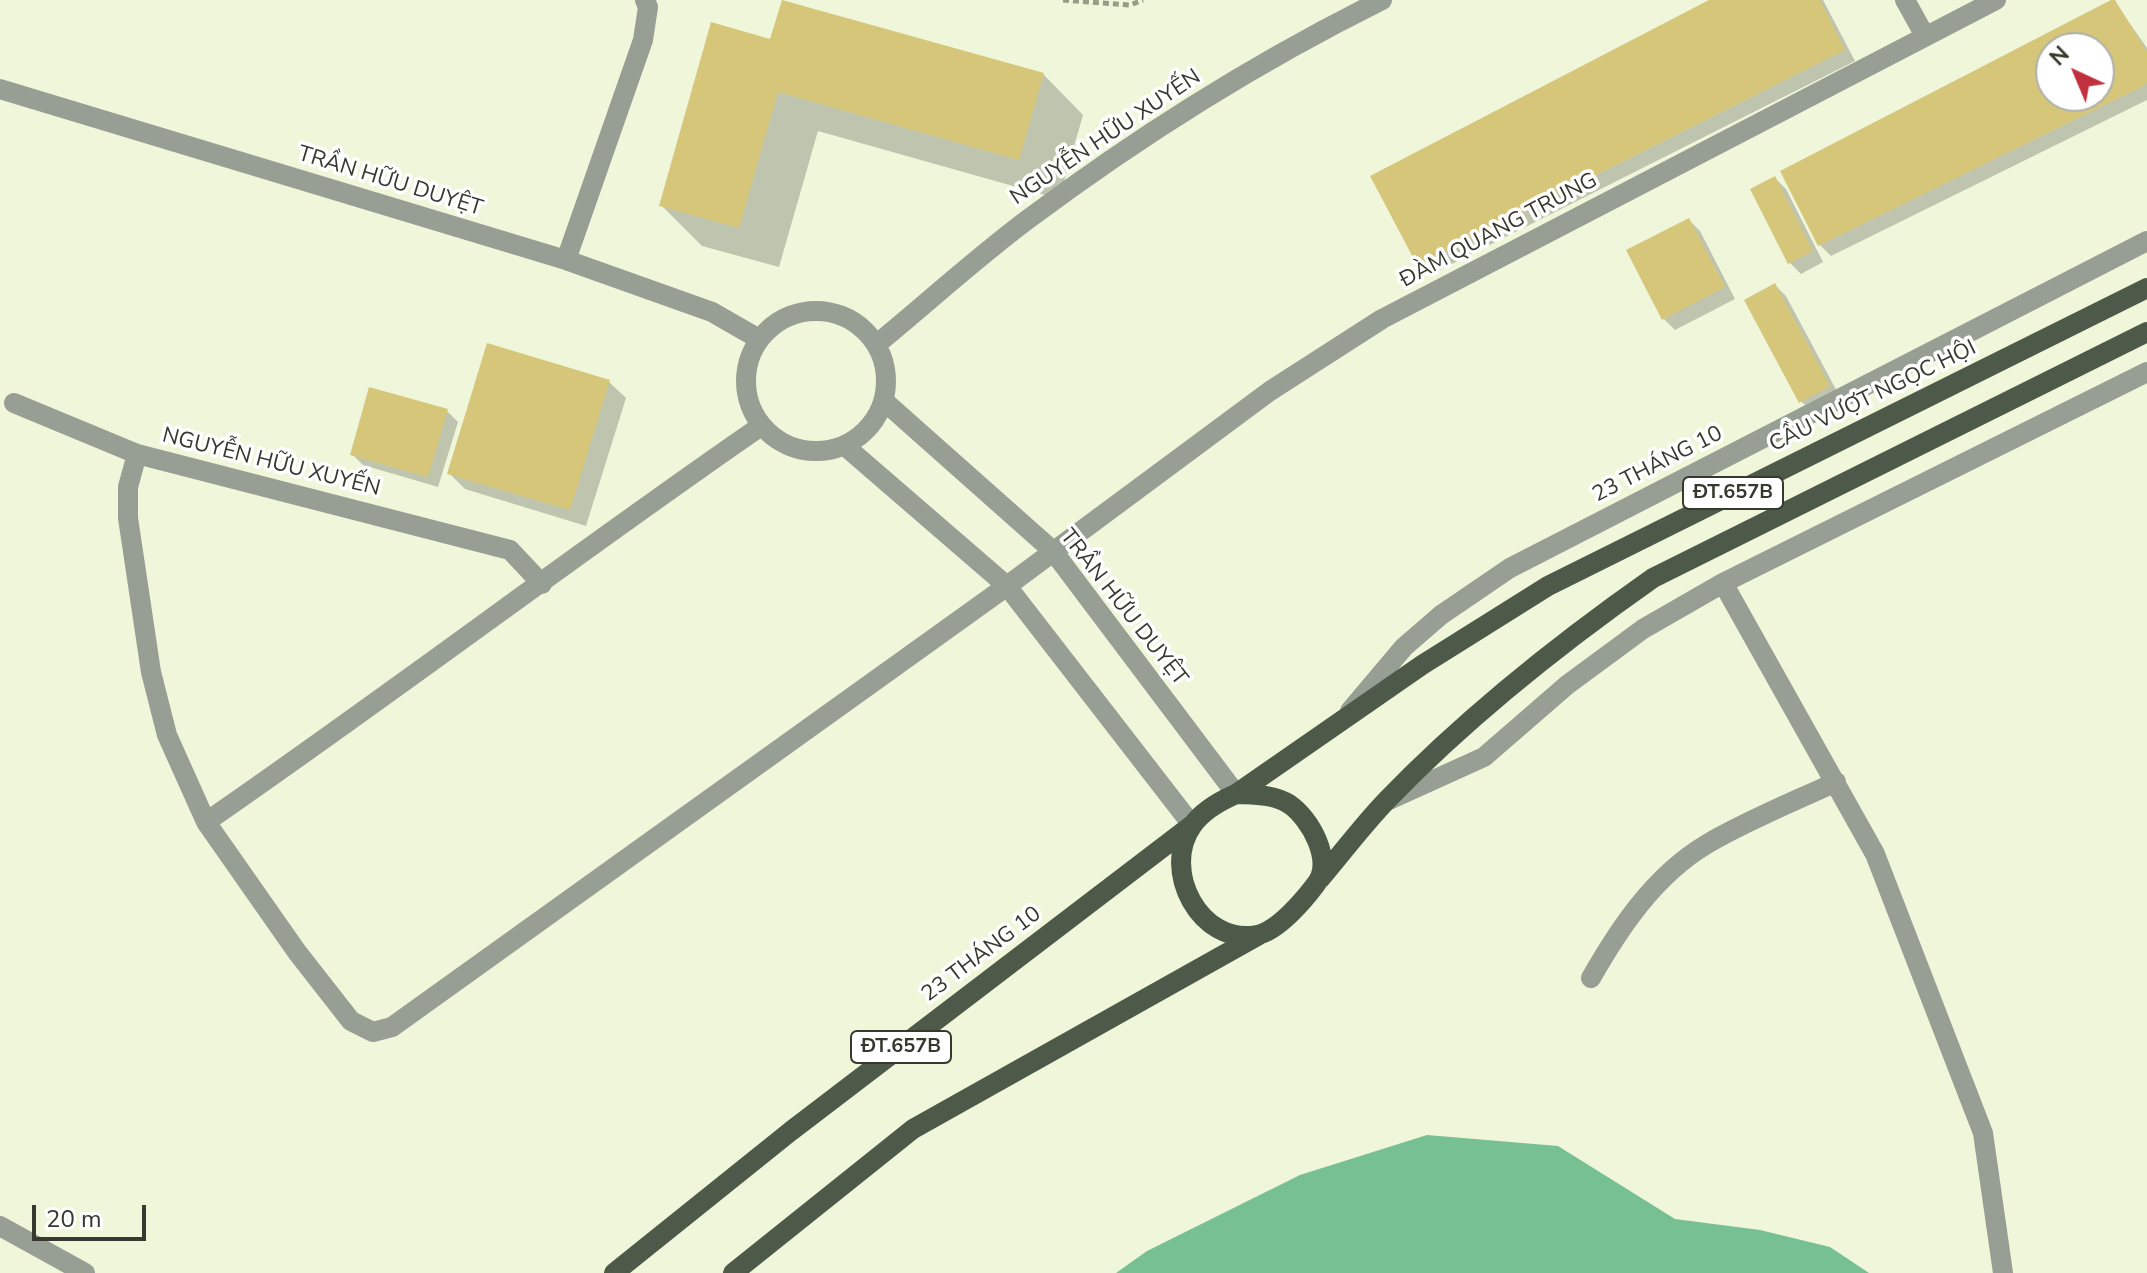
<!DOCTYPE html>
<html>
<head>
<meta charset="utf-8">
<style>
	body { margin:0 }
	#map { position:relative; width:2147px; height:1273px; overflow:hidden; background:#eff6da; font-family:"Nunito Sans",sans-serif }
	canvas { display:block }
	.north { position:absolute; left:2035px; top:32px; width:80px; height:80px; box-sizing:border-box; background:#fff; border:2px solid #afb0ab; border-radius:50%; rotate:316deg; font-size:22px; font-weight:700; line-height:32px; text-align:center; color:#37392e }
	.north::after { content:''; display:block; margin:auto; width:28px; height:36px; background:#c0303d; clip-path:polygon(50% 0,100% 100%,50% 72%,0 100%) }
	.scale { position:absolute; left:32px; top:1205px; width:114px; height:36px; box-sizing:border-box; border:4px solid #37392e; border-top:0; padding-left:10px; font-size:24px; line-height:28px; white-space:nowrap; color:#37392e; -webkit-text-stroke:6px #fff; paint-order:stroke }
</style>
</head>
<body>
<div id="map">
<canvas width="2147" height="1273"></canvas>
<div class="north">N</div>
<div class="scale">20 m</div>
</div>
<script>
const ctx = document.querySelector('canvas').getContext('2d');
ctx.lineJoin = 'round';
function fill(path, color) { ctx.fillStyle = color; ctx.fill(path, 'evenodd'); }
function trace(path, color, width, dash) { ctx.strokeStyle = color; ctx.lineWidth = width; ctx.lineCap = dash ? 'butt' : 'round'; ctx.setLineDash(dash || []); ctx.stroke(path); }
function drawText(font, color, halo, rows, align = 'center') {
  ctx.font = font + ' "Nunito Sans",sans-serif'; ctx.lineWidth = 7; ctx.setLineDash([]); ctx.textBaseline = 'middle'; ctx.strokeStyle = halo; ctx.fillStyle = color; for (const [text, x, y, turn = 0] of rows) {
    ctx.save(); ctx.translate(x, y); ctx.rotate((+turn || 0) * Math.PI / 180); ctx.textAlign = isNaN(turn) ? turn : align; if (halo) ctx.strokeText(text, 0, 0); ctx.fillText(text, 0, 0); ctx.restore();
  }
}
fill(new Path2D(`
	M1427 1135 1558 1146 1675 1219 1760 1230 1830 1247 1869 1273H1116L1147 1251 1300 1175Z`), '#77c093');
fill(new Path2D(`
	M1713 0H1823L1855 61 1430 275 1419 264 1372 177Z
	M2114 1 2147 48V100L1831 256 1820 245 1782 172ZM2051 48H2099V96H2051Z
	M772 41 1043 74 1083 115 1059 199 818 131 779 267 702 246 661 205Z
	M1775 178 1786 189 1823 262 1801 274 1790 263Z
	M1689 220 1700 231 1735 299 1675 330 1664 319Z
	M1775 285 1786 296 1840 397 1812 412 1801 401Z
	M609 382 626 398 586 526 465 489 449 473Z
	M447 411 458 422 438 487 363 465 352 454Z`), '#0003');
fill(new Path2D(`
	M782 0 1044 73 1019 160 778 92 739 228 659 206 711 22 770 39Z
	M1709 0H1820L1845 50 1417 265 1370 176Z
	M2111 0H2115L2147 52V84L1818 246 1780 171ZM2051 48H2099V96H2051Z
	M1775 176 1813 251 1788 264 1750 189Z
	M1689 218 1725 287 1662 320 1626 250Z
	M1775 283 1830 386 1799 403 1744 300Z
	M487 343 610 380 570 510 447 474Z
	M369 387 448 409 428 477 350 455Z`), '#d5c67a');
trace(new Path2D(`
	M1063 0 1130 5 1143 0`), '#979c88', 5, [6, 4]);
trace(new Path2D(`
	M1905 0 1925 36
	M0 89 566 260 712 312 759 339
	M566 260 643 40 648 7 645 0
	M746 381a70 70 0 1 1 140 0a70 70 0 1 1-140 0Z
	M877 344C927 303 975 259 1027 220 1138 137 1257 62 1382 0
	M884 401 1053 551 1236 794
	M14 403 137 454
	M845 446 1007 586 1192 825
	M1723 583 1875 854 1983 1133 2003 1273
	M542 584 510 550 137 454 128 487V518L151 672 167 735 206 822C393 693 574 555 761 426
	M1350 711 1404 647 1441 615 1510 568 2147 241
	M1387 801 1484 757 1567 685 1643 629 1723 583 2147 372
	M206 822 297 952 351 1021 373 1032 392 1027 1007 586 1270 391 1382 319 1996 0
	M1591 978C1620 927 1655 875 1707 844 1748 820 1793 802 1836 782
	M0 1226 85 1273`), '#979e94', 20);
trace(new Path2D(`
	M1236 794 1422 665 1548 586 2147 288
	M1236 794C1254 795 1273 794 1289 804 1310 818 1334 861 1316 884 1304 900 1278 931 1257 935 1200 946 1161 870 1192 826 1202 811 1220 801 1236 794Z
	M1320 879C1342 853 1363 825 1387 800 1467 717 1559 644 1653 578L2147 332
	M614 1273 791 1131 1192 825
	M733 1273 913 1129 1259 935`), '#4e5a49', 20);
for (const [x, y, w] of [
	[1733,493,100],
	[901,1047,100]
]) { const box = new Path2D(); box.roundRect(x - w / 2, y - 16, w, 32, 6); ctx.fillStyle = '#fff'; ctx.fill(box); trace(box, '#37392e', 2); }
drawText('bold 20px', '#37392e', null, [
	["ĐT.657B",1733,493],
	["ĐT.657B",901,1047]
]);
drawText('22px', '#37392e', '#fff', [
	["NGUYỄN HỮU XUYẾN",1106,138,-34],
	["TRẦN HỮU DUYỆT",390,182,17],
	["ĐÀM QUANG TRUNG",1499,231,-28],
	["CẦU VƯỢT NGỌC HỘI",1873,397,-26],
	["NGUYỄN HỮU XUYẾN",271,463,14],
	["23 THÁNG 10",1658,465,-27],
	["TRẦN HỮU DUYỆT",1123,608,52],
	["23 THÁNG 10",982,955,-37]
]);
</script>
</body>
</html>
